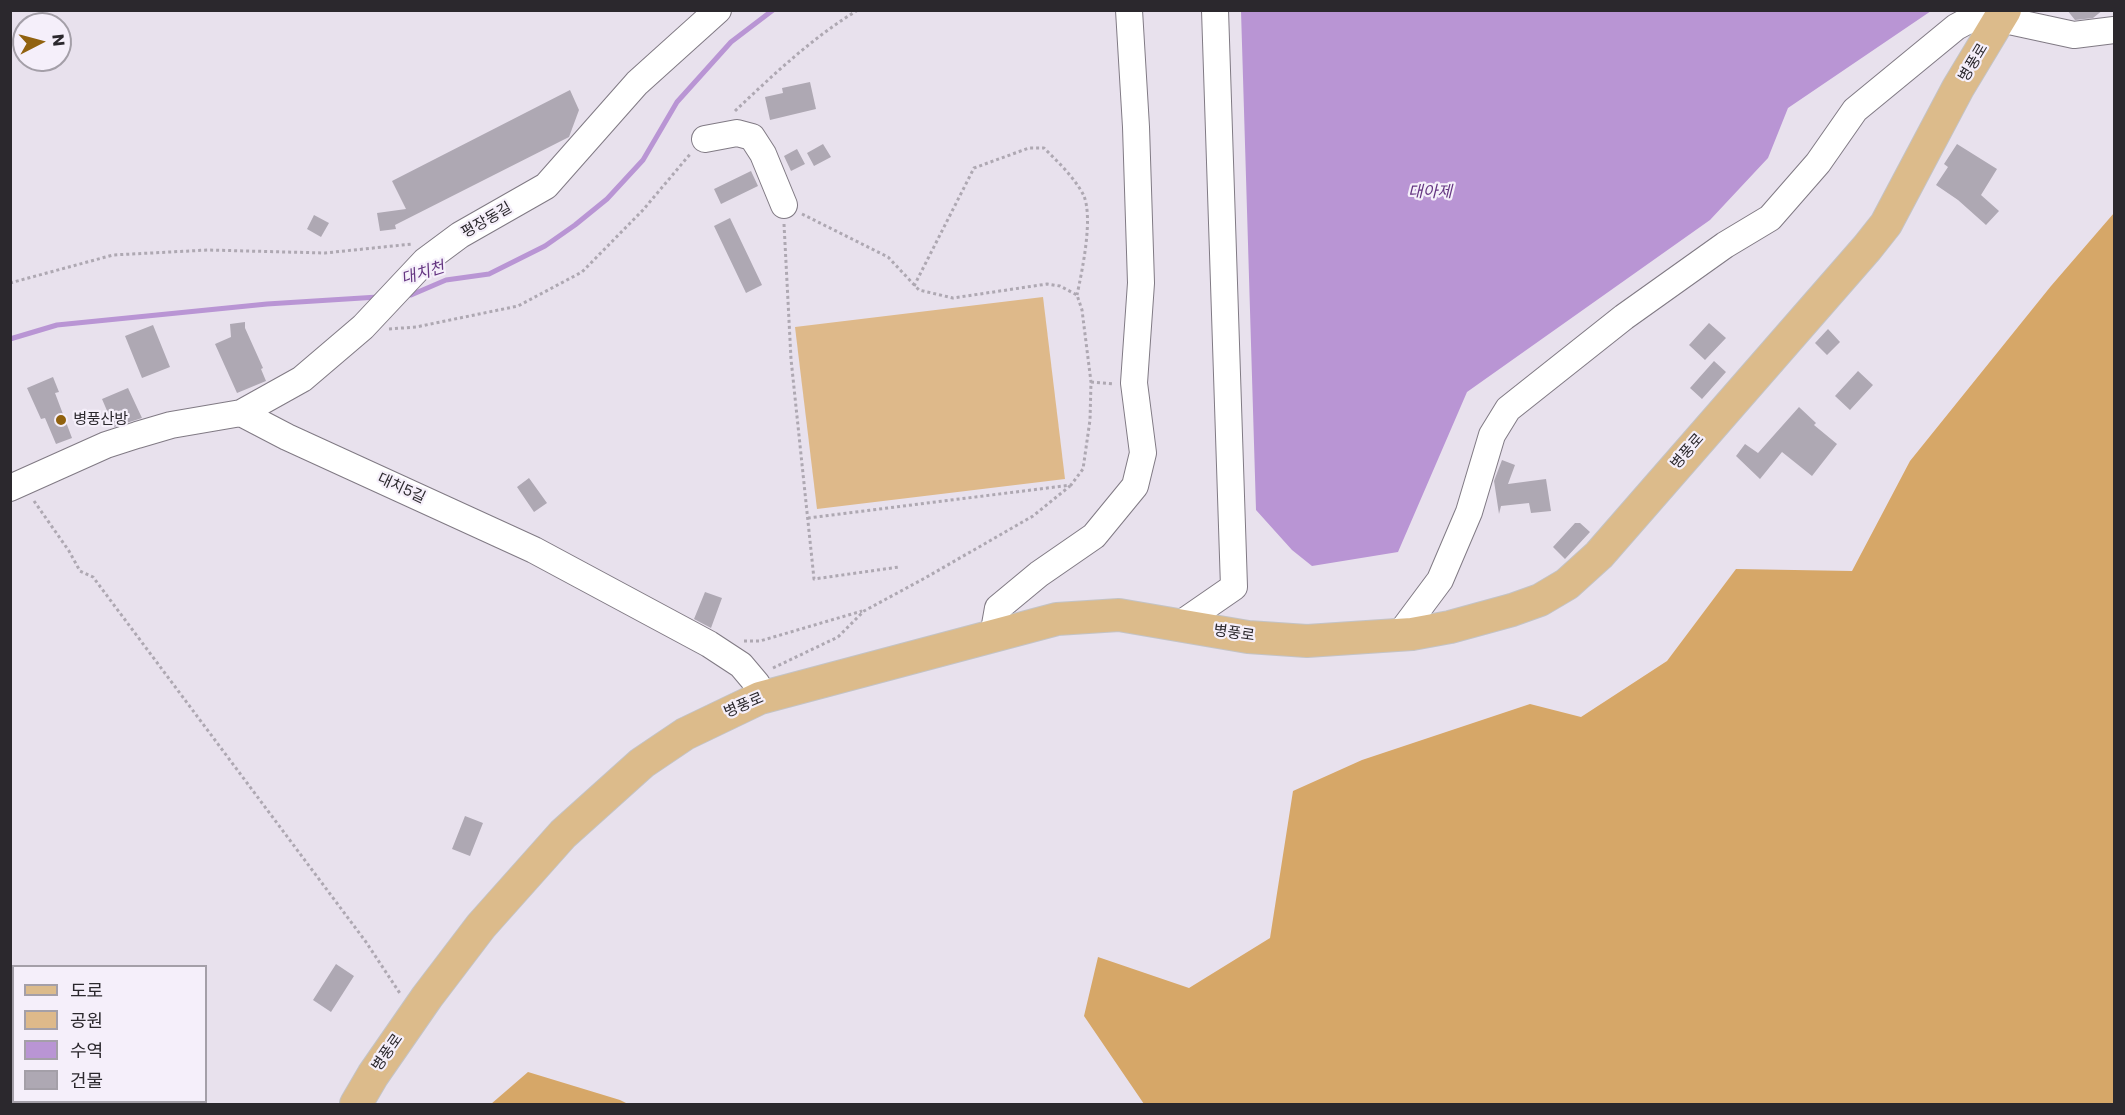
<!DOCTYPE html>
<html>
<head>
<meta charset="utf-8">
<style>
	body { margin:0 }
	#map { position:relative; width:2125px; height:1115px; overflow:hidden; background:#e8e1ed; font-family:Poppins,"Noto Sans KR",sans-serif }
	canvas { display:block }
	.frame { position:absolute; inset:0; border:12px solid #2b282d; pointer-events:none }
	.legend { position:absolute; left:12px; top:965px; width:195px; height:138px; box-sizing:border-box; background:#f5effa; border:2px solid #a49fa8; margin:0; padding:8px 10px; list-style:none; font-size:18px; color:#2b282d }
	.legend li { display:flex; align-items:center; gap:12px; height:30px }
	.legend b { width:30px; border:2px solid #a49fa8 }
	.north { position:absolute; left:12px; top:12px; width:60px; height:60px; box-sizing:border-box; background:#f5effa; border:2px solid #a49fa8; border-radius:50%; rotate:84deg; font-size:16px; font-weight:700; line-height:24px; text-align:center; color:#2b282d }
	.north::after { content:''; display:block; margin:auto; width:21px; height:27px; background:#91620f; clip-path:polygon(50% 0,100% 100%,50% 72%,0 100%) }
</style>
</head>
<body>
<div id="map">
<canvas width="2125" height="1115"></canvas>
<div class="frame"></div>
<ul class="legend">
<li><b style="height:8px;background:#dcbb8b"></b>도로</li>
<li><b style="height:16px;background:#deb98a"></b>공원</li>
<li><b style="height:16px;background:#b995d4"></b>수역</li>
<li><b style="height:16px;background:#aea8b3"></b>건물</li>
</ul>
<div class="north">N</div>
</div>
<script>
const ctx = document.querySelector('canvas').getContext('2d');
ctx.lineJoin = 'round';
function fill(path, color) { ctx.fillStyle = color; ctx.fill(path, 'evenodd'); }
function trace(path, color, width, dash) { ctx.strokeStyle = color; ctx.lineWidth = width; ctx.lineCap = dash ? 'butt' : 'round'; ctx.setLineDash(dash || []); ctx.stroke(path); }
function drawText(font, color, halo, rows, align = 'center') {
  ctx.font = font + ' Poppins,"Noto Sans KR",sans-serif'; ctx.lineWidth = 4.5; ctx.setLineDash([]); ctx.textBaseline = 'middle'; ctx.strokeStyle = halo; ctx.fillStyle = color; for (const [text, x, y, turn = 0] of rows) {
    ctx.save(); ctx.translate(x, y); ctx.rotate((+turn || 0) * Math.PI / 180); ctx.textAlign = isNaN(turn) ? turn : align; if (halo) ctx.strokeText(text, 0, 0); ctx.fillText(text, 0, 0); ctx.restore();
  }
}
fill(new Path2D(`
	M1043 297 1065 479 817 509 795 327Z`), '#deb98a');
fill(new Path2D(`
	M2114 213V1104H1144L1084 1016 1098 957 1189 988 1270 938 1293 791 1362 760 1530 704 1581 717 1667 661 1736 569 1852 571 1910 461 2051 286Z
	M528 1072 620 1100 628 1104H491Z`), '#d6a768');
fill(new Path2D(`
	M1241 11V10L1931 11 1788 108 1768 158 1710 220 1467 392 1398 552 1312 566 1292 550 1256 510Z`), '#b995d4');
trace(new Path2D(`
	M405 295H411L446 280 489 274 545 246 575 225 607 199 643 160 677 102 731 42 773 10
	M10 339 57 325 267 304 378 297`), '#b995d4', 5);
fill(new Path2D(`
	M2067 10H2103L2093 18 2075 20Z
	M810 82 816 109 770 120 765 97 783 93 782 88Z
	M570 90 579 110 569 137 395 225 396 229 380 231 377 213 406 209 392 181Z
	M823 144 831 157 814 166 807 153Z
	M1957 144 1997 169 1981 195 1999 211 1986 225 1958 200 1936 185 1948 167 1944 164Z
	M797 149 805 164 791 171 784 156Z
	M751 171 758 186 721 204 714 189Z
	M314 215 329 223 321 237 307 229Z
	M730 218 762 285 746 293 714 226Z
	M245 322V328L263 368 261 369 266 381 237 393 215 344 231 337 230 324Z
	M1709 323 1726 338 1705 360 1689 345Z
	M153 325 170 367 142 378 125 336Z
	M1828 329 1840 342 1827 355 1815 343Z
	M1714 361 1726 372 1702 399 1690 388Z
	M1858 371 1873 385 1850 410 1835 396Z
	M53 377 59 392 55 393 72 438 56 444 45 418 41 419 27 388Z
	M128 388 142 418 114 427 102 399Z
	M1799 407 1816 423 1814 425 1837 444 1812 476 1782 452 1760 479 1736 456 1745 444 1758 453Z
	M1502 460 1515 465 1508 484 1546 479 1551 511 1531 513 1529 503 1501 506 1499 514 1494 481Z
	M529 478 547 503 534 512 517 487Z
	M1575 523H1580L1590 532 1565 559 1553 547Z
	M705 592 722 598 711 628 694 619Z
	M465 816 483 823 470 856 452 849Z
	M336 964 354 976 331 1012 313 1000Z`), '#aea8b3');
const minor = new Path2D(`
	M2000 19 2074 35 2114 30
	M705 139 737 133 752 137 763 154 784 205
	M241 413 302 379 363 327 425 261 460 235 546 186 637 83 718 10
	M10 488 106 445 137 435 171 425 241 413 287 437 534 550 709 644 741 665 757 684 760 698
	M1179 625 1234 587 1215 10
	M1399 635 1440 580 1469 512 1492 435 1508 409 1624 317 1725 245 1770 218 1818 163 1855 110 1956 27 1988 10
	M993 636 998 608 1039 574 1094 536 1135 486 1143 453 1134 383 1141 283 1136 127 1129 10`);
const major = new Path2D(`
	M356 1104 373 1075 427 997 481 926 563 834 642 763 685 734 760 698 1057 619 1119 615 1248 637 1307 641 1412 634 1450 627 1512 610 1540 600 1567 584 1599 555 1867 248 1886 224 1958 88 2005 10`);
trace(minor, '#807a84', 28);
trace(major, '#c4c3c4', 34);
trace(new Path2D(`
	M735 111C773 75 813 37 858 10
	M802 214 888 257 919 290 953 298 1047 284 1060 286 1077 295 1082 310 1091 382 1090 420 1083 469 1071 485 808 518
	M784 224 791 359 814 579 899 567
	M10 283 113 255 208 250 325 253 412 244
	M914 286 974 168 1029 148H1044C1058 162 1073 176 1083 194 1094 216 1082 271 1077 295
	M389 329 416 327 518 306 582 272 643 210 691 153
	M1091 382 1114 384
	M34 501 69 551 80 571 93 577 366 942 401 995
	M744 641H760L862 611
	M773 668 838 637 864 611 925 578 1033 516 1070 486
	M87 1102 90 1104`), '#aea8b2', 3, [3, 3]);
trace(minor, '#fff', 26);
trace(major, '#dcbb8b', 32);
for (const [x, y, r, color] of [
	[61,420,6,"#91620f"]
]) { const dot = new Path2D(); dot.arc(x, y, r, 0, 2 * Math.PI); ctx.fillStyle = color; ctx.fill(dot); trace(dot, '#f5effa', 2); }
drawText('15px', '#2b282d', '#f5effa', [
	["병풍로",1974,63,-59],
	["평장동길",487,221,-30],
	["병풍로",1688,452,-49],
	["대치5길",401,489,25],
	["병풍로",1234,634,8],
	["병풍로",744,706,-23],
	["병풍로",388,1053,-55]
]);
drawText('15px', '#2b282d', '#f5effa', [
	["병풍산방",73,420]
], 'left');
drawText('italic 16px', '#653682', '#f5effa', [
	["대아제",1430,193],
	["대치천",423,274,-17]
]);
</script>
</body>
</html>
